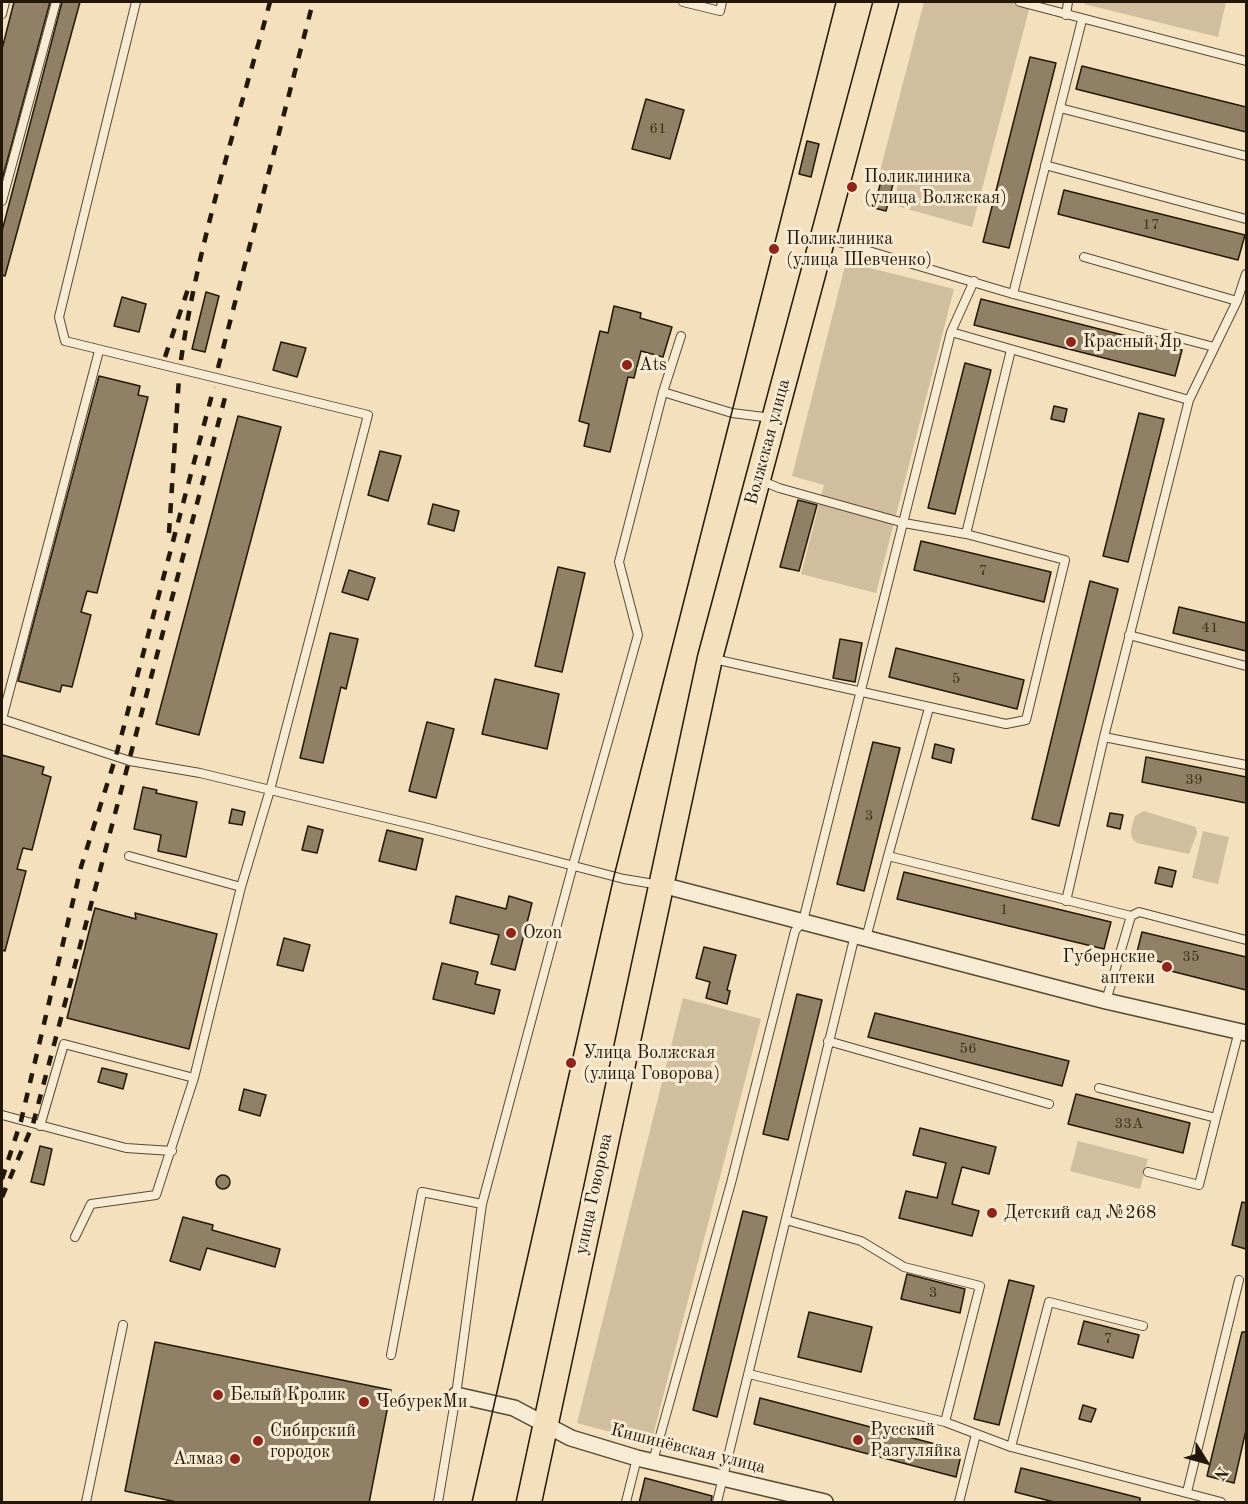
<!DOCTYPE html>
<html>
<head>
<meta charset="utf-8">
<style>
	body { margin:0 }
	#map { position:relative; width:1248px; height:1504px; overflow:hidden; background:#f4e0bd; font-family:"Old Standard TT",serif }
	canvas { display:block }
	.frame { position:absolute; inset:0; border:3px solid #231807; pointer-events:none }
	.north { position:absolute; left:1176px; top:1432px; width:60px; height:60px; -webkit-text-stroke:4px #f8ebd4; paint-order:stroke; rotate:127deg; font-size:16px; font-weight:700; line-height:24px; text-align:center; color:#231807 }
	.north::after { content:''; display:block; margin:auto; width:21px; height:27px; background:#231807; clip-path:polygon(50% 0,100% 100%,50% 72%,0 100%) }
</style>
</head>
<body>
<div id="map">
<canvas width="1248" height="1504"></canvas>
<div class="frame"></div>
<div class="north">N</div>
</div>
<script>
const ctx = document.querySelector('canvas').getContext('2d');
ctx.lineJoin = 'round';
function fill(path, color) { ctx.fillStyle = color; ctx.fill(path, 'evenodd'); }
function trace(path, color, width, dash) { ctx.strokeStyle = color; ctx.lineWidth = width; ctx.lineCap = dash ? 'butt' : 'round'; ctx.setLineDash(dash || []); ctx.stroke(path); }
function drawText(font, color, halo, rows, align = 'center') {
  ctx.font = font + ' "Old Standard TT",serif'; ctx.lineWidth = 6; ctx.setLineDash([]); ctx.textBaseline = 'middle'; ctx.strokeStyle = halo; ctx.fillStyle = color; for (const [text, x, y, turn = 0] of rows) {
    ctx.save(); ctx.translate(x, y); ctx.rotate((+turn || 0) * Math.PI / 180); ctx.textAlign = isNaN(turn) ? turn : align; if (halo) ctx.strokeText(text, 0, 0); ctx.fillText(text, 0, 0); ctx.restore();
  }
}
fill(new Path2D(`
	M924 2H1031L972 227 893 205 899 180 879 175Z
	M1085 2H1226L1218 37 1084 4Z
	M846 262 954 289 876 593 801 574 824 485 792 476Z
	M1144 811 1196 827 1197 833 1189 854 1137 843C1127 835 1132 827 1135 816Z
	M1203 831 1229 837 1218 884 1192 878Z
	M683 998 761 1019 651 1443 577 1423Z
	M1078 1141 1148 1159 1140 1189 1070 1171Z`), '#d0be9e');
const building = new Path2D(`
	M14 2H50L2 180V49Z
	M62 2H80L5 276 2 275V231Z
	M1030 57 1056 63 1009 248 983 242Z
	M1082 66 1246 107V132L1076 89Z
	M646 99 684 110 670 159 632 149Z
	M807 141 819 144 811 177 799 174Z
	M881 181 893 184 886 211 874 208Z
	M1064 190 1245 235 1238 260 1058 214Z
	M206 292 219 296 205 352 192 349Z
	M122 297 146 304 139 332 114 326Z
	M981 299 1182 350 1175 376 974 325Z
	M614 306 641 313 640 318 672 327 663 357 641 351 634 378 628 377 610 452 584 446 589 424 579 421 600 331 608 333Z
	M281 342 306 348 297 377 273 370Z
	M965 363 991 370 955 514 928 508Z
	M99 376 140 386 138 395 148 397 97 593 87 591 81 612 91 615 72 687 62 685 60 692 18 681Z
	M1054 406 1067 409 1064 422 1051 419Z
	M1139 413 1164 419 1128 562 1103 556Z
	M238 416 281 427 199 735 156 724Z
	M380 451 401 456 388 501 368 495Z
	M798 500 817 505 799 571 780 567Z
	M433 504 459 511 454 531 428 524Z
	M921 541 1051 572 1044 602 914 570Z
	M558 567 585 573 562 672 535 666Z
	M349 570 375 578 368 600 342 592Z
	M1090 581 1118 589 1059 826 1032 819Z
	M1179 607 1246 623V651L1173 633Z
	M330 633 358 639 346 689 341 687 323 763 300 758Z
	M840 639 862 643 855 682 833 678Z
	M896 648 1024 680 1017 709 889 677Z
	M495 679 559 694 547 749 482 734Z
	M427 722 454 729 436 798 409 791Z
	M873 742 900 748 864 891 837 884Z
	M935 744 954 749 951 763 932 758Z
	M2 755 44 767 42 774 51 777 32 850 23 848 17 869 26 871 5 951 2 950Z
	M1146 757 1246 777V803L1142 782Z
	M143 787 157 790 156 793 197 802 186 857 158 851 161 835 134 829Z
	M232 809 245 812 242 825 229 823Z
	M1110 813 1123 815 1120 829 1107 826Z
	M308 826 323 830 317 853 302 850Z
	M387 830 423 839 416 870 379 861Z
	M1159 867 1176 871 1172 887 1155 883Z
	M904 872 1111 922 1104 949 897 899Z
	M456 896 506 909 509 896 532 903 515 970 491 964 499 935 450 923Z
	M95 908 136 919 135 913 217 934 189 1049 67 1018Z
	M1142 932 1246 957V990L1163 969 1165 963 1136 956Z
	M284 938 310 945 303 971 277 965Z
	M704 947 736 955 727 990 730 991 727 1004 706 998 710 982 696 978Z
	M442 963 478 972 475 984 500 990 494 1014 433 999Z
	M797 994 822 1000 788 1140 763 1134Z
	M875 1013 1069 1061 1062 1086 868 1037Z
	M102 1068 127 1074 123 1089 98 1082Z
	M244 1089 266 1095 260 1116 239 1110Z
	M1076 1094 1190 1123 1183 1153 1068 1124Z
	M920 1128 996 1147 989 1174 962 1167 952 1204 979 1211 972 1236 899 1218 906 1191 937 1198 946 1163 913 1155Z
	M40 1146 52 1149 44 1185 31 1182Z
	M216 1182a7 7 0 1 1 14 0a7 7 0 1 1-14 0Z
	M1242 1202 1246 1203V1249L1232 1245Z
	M743 1211 767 1217 717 1417 693 1410Z
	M183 1217 213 1225 212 1230 280 1249 275 1267 207 1248 200 1270 170 1261Z
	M907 1274 965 1289 960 1313 901 1299Z
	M1009 1280 1034 1286 999 1425 974 1419Z
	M809 1312 872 1327 861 1372 798 1357Z
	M1084 1321 1139 1335 1133 1358 1078 1344Z
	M1242 1332H1246V1430L1234 1483 1207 1476Z
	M155 1342 391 1390 369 1503H181L125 1491Z
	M760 1398 962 1451 956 1477 754 1424Z
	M1083 1405 1096 1409 1091 1422 1079 1419Z
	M1021 1468 1140 1498V1503H1058L1015 1492Z
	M645 1478 712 1496 711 1503H639Z`);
fill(building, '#908066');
trace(building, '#231807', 1.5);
const lane = new Path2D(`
	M683 2 720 11 722 2
	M1020 2 1246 61
	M2 14 5 2
	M1066 15 1068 2
	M1060 108 1246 156
	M1045 165 1246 219
	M2 201 56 2
	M825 238 1013 294 1214 347
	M1084 257 1237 301
	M1013 294 1082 20
	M951 332 1189 400
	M663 392 732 413 772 418
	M966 534 1011 350
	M1129 635 1246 666
	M714 659 1006 724 1026 720 1065 560 966 534 904 523 779 488 760 480
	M2 719 130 761 200 773 428 828 624 879 660 885
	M2 719 99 351
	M1104 737 1246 765
	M129 856 241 887
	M888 856 929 708
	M1066 901 1104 737 1189 400 1237 301 1246 274
	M866 938 888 856 1131 916 1139 912 1246 940
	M1106 1001 1131 916
	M828 1041 1049 1104
	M1099 1088 1216 1118 1239 1031
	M2 1115 126 1148 172 1151
	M40 1126 64 1044 194 1078
	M1148 1172 1199 1185 1216 1118
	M786 1220 861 1241 904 1267 980 1286 945 1422
	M75 1237 91 1204 156 1195 194 1078 241 887 270 790 368 415 65 341 59 317 136 2
	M391 1355 422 1192 482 1204
	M749 1374 945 1422 1011 1447 1221 1502
	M1011 1447 1049 1302 1143 1326
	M653 1461 731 1183 795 931 803 921 951 332 974 281
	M1187 1492 1239 1280
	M86 1502 123 1325
	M438 1502 456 1395 482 1204 573 865 638 635 619 562 663 392 681 336
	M626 1502 637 1458
	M717 1502 855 935
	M959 1502 976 1434`);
const street = new Path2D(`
	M662 885 1106 1001 1246 1033
	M456 1395 514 1408 571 1438 637 1458 825 1502`);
const primary = new Path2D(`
	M529 1502 710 658 886 2`);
trace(lane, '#574a34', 10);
trace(street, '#574a34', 18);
trace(primary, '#231807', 27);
trace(lane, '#f8ebd4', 8);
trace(street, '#f8ebd4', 15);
trace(primary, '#f4e0bd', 24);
trace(new Path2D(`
	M472 1502 614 876 836 2`), '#231807', 1.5);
trace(new Path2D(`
	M165 357 188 289
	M181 360C198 242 239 117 270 2
	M218 368 313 2
	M169 533 179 377
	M2 1179 21 1121 81 867 116 756 214 387
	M2 1197 33 1124 227 390`), '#231807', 4.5, [10, 10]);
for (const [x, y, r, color] of [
	[852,187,6,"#8f2418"],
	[774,249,6,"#8f2418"],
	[1071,342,6,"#8f2418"],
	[627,365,6,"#8f2418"],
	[511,933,6,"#8f2418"],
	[1167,967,6,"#8f2418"],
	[571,1063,6,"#8f2418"],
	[992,1213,6,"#8f2418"],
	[218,1395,6,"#8f2418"],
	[364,1402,6,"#8f2418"],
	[858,1440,6,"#8f2418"],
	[258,1441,6,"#8f2418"],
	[235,1459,6,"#8f2418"]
]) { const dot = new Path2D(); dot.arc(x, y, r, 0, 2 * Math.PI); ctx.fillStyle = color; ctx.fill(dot); trace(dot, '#f8ebd4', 2); }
drawText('15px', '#3e321f', null, [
	["61",658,129],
	["17",1151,225],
	["7",983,571],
	["41",1210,628],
	["5",956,679],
	["39",1194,780],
	["3",869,816],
	["1",1004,910],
	["35",1191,957],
	["56",968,1049],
	["33А",1129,1124],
	["3",933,1293],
	["7",1108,1339]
]);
drawText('18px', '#231807', '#f8ebd4', [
	["Поликлиника",864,177],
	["(улица Волжская)",864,198],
	["Поликлиника",786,239],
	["(улица Шевченко)",786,260],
	["Красный Яр",1083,342],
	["Ats",639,365],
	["Ozon",523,933],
	["Губернские",1155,957,"right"],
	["аптеки",1155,978,"right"],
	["Улица Волжская",583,1053],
	["(улица Говорова)",583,1074],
	["Детский сад №268",1004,1213],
	["Белый Кролик",230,1395],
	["ЧебурекМи",376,1402],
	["Русский",870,1430],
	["Разгуляйка",870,1451],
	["Сибирский",270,1431],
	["городок",270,1452],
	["Алмаз",223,1459,"right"]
], 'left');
drawText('18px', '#231807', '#f8ebd4', [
	["Волжская улица",768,442,-75],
	["улица Говорова",594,1194,-78],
	["Кишинёвская улица",688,1449,14]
]);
</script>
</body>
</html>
